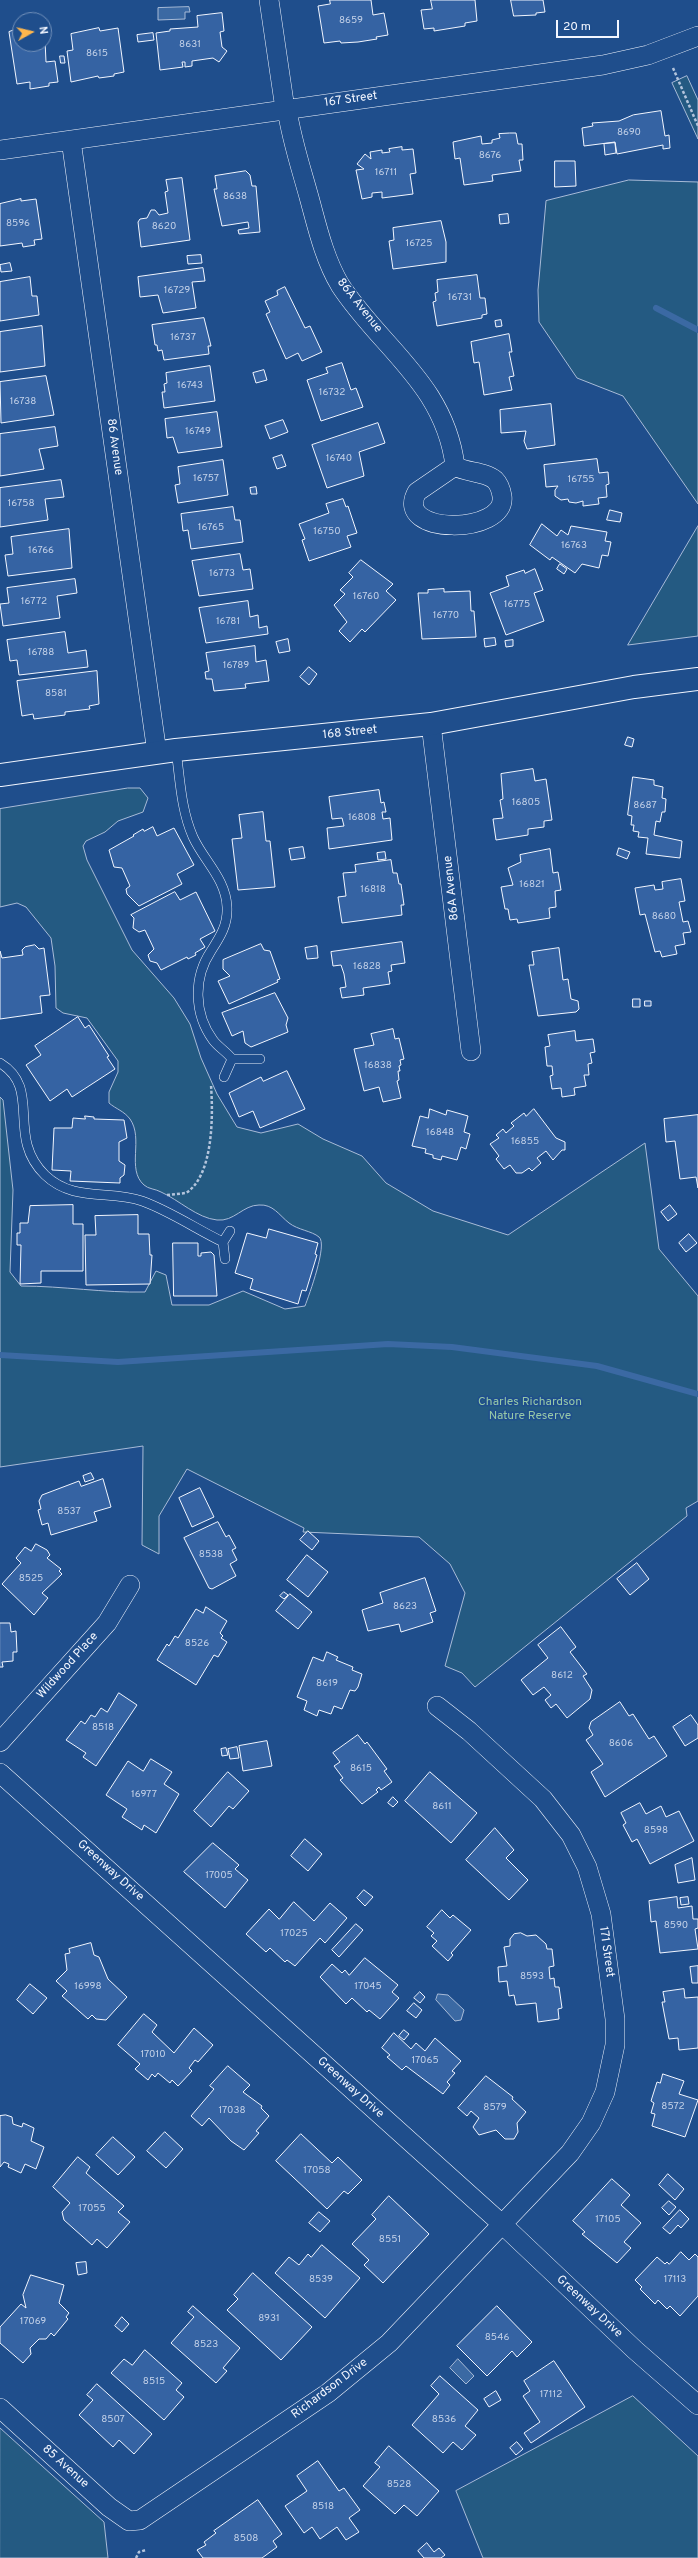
<!DOCTYPE html>
<html>
<head>
<meta charset="utf-8">
<style>
	body { margin:0 }
	#map { position:relative; width:698px; height:2558px; overflow:hidden; background:#1f4e8c; font-family:Overpass,sans-serif }
	canvas { display:block }
	.north { position:absolute; left:12px; top:12px; width:40px; height:40px; box-sizing:border-box; background:#1f4e8c; border:1px solid #7391ba; border-radius:50%; rotate:82deg; font-size:11px; font-weight:700; line-height:16px; text-align:center; color:#f2f6ff }
	.north::after { content:''; display:block; margin:auto; width:14px; height:18px; background:#ffb74d; clip-path:polygon(50% 0,100% 100%,50% 72%,0 100%) }
	.scale { position:absolute; left:556px; top:20px; width:63px; height:18px; box-sizing:border-box; border:2px solid #f2f6ff; border-top:0; padding-left:5px; font-size:12px; line-height:14px; white-space:nowrap; color:#f2f6ff; -webkit-text-stroke:3px #1f4e8c; paint-order:stroke }
</style>
</head>
<body>
<div id="map">
<canvas width="698" height="2558"></canvas>
<div class="north">N</div>
<div class="scale">20 m</div>
</div>
<script>
const ctx = document.querySelector('canvas').getContext('2d');
ctx.lineJoin = 'round';
function fill(path, color) { ctx.fillStyle = color; ctx.fill(path, 'evenodd'); }
function trace(path, color, width, dash) { ctx.strokeStyle = color; ctx.lineWidth = width; ctx.lineCap = dash ? 'butt' : 'round'; ctx.setLineDash(dash || []); ctx.stroke(path); }
function drawText(font, color, halo, rows, align = 'center') {
  ctx.font = font + ' Overpass,sans-serif'; ctx.lineWidth = 3; ctx.setLineDash([]); ctx.textBaseline = 'middle'; ctx.strokeStyle = halo; ctx.fillStyle = color; for (const [text, x, y, turn = 0] of rows) {
    ctx.save(); ctx.translate(x, y); ctx.rotate((+turn || 0) * Math.PI / 180); ctx.textAlign = isNaN(turn) ? turn : align; if (halo) ctx.strokeText(text, 0, 0); ctx.fillText(text, 0, 0); ctx.restore();
  }
}
const green = new Path2D(`
	M687 76 698 100V139L672 83Z
	M629 180 698 182V504L623 396 577 378 539 322 538 290 546 201Z
	M698 526V636L628 645Z
	M128 788H140L148 798 143 812 118 821 105 832 86 841 83 846 87 860 132 950 174 998 190 1024 201 1058 217 1094 237 1127 261 1133 298 1124 323 1139 362 1156 386 1183 433 1211 508 1235 645 1143 659 1249 698 1296V1501L686 1508 687 1516 475 1687 462 1673 445 1666 465 1593 450 1564 419 1537 303 1532 304 1528 187 1469 159 1516V1554L142 1545 143 1446 0 1467V1097L3 1100 13 1190 10 1272 21 1286C63 1286 104 1293 145 1292L156 1271 166 1275 172 1305H209L243 1291 285 1309 305 1306C309 1295 328 1244 319 1237 312 1231 298 1230 289 1223 279 1215 273 1204 259 1205 243 1205 234 1222 217 1220 197 1218 179 1200 161 1192 156 1189 148 1189 144 1185 126 1169 144 1139 130 1119 124 1111 116 1109 109 1103V1092L118 1072V1061L87 1018 63 1013 56 1008 55 966 51 938 26 907 17 903 0 907V809Z
	M633 2396 698 2456V2558H483L456 2491Z
	M0 2428 104 2522 108 2558H0Z`);
fill(green, '#245a82');
trace(green, '#a8bbd7', 1);
const water = new Path2D(`
	M189 7 190 12H185V19L158 20V8Z
	M438 1994 448 1995 464 2010 461 2020 455 2021 436 2000Z
	M458 2359 474 2376 466 2384 450 2368Z`);
fill(water, '#3b69a3');
trace(water, '#a8bbd7', 1);
trace(new Path2D(`
	M656 308 698 330
	M0 1355 118 1362 388 1344 452 1347 597 1366 698 1394`), '#3b69a3', 6);
const building = new Path2D(`
	M330 0H371L373 15 384 13 388 35 376 37 377 39 358 42 341 43 340 41 324 43 318 6 330 4Z
	M431 0H475L477 21 465 23V26L434 31V28L424 29 421 10 432 9Z
	M511 0H543L545 12 536 13V15L514 16Z
	M222 13 224 31 220 32 222 47 227 51 219 62 213 58 192 61V66L185 67V62H182L183 67 160 70 156 33 170 31V29L198 27 197 16Z
	M20 28V44H44L45 40 46 62 55 61 58 82 49 83V86L30 89V82L17 84 9 32Z
	M99 28 100 31 118 28 124 72 114 74V76L99 78 98 76 71 82 67 51 73 50 71 34Z
	M153 33 154 40 138 42 137 35Z
	M60 56H64L65 63H61Z
	M661 111 665 136 669 135 670 148 663 149V145L617 154 615 142 584 146 582 128 593 126 592 123 619 121 633 115Z
	M510 133H516L518 144H522L523 160H519L521 171 492 175 493 181 464 185 460 158 455 159 453 142 481 136 482 144 492 143V140L500 138 499 134Z
	M615 143 616 153 605 155 604 144Z
	M402 147V150L413 149 416 173 410 174 413 194 382 198V192L372 193V197L362 199 356 170 364 169 357 164 365 154 371 159 370 152 382 150V153L390 152 389 149Z
	M555 161H575L576 186 555 187Z
	M246 171 250 175 252 186H256L260 232 239 234 238 230 249 228 248 222 222 226 214 189H217L215 176Z
	M182 178 190 240 141 247 138 222 140 219 147 218 151 210H155L159 215 168 213 165 192 168 191 166 180Z
	M21 199V201L36 199 42 239 34 240 35 245 23 247 22 243 0 246V204Z
	M508 214 509 223 500 224 499 215Z
	M441 221 446 242V262L393 269 389 241 394 240 393 228Z
	M201 255 202 263 188 264 187 256Z
	M10 263 12 271 1 272 0 265Z
	M203 268 205 281 192 282 196 308 163 313 158 295 140 297 138 277Z
	M477 275 480 298H485L487 314 482 315V318L437 326 433 302 436 301 435 293 438 292 437 280Z
	M30 277 32 296H37L39 315 0 321V282Z
	M285 287 305 328 310 326 322 352 302 361 298 353 286 359 266 314 270 312 265 301 278 295 277 291Z
	M204 318 211 346H208L209 354 164 360 162 350 158 351 157 345H155L152 325Z
	M501 320 502 326 496 327 495 321Z
	M42 326 45 366 0 372V332Z
	M509 334 512 352H509L514 376 509 377 512 390 484 395 479 362 474 363 471 342Z
	M342 363 351 390 356 388 363 407 321 421 307 380 328 373 326 368Z
	M210 366 215 401 164 408 162 392H165L164 384 167 383 166 373Z
	M264 370 267 380 256 383 253 373Z
	M46 376 54 415 1 423 0 382Z
	M551 404 555 445 527 449 524 441 526 431 501 433 500 410Z
	M217 412 222 447 178 453 173 437 167 438 165 419Z
	M283 420 288 432 270 439 265 426Z
	M378 423 385 443 359 452 364 476 327 488 312 445Z
	M55 427 58 446 39 449 44 469 0 476V434Z
	M282 455 286 466 277 469 273 458Z
	M597 459 599 473 608 472 609 484 606 485 607 497 598 498 599 504 583 506V501L576 503 569 502 568 499 561 500 555 496V490L558 486 546 487 544 465Z
	M223 460 228 495 178 503 175 485 180 484 178 467Z
	M61 480 64 497 45 499 48 520 0 527V488Z
	M256 487 257 494H251L250 488Z
	M343 499 346 507 348 506 357 533 347 536 351 547 309 561 302 540 305 539 299 524 329 513 326 504Z
	M233 507 235 520H240L243 542 191 549 188 530 183 531 181 514Z
	M610 510 622 513 620 522 607 520Z
	M542 524 557 536 561 530 568 535 571 526 607 532 605 541 611 542 608 556 602 555 599 568 582 564 575 573 552 557 550 560 530 545Z
	M69 529 72 568 8 576 5 555 13 554 11 537Z
	M240 554 243 570 250 569 253 589 199 596 192 561Z
	M361 560 393 584 386 591 396 600 365 632 362 629 350 642 339 631 347 622 334 605 345 594 340 590 353 577 349 573Z
	M560 564 567 569 564 574 557 569Z
	M535 569 543 590 534 593 544 621 506 635 490 593 509 586 506 576 524 570 525 573Z
	M75 579 77 593 57 596 60 618 3 626 0 604 9 603 7 588Z
	M444 589V592L470 591 471 611H474L476 637 422 639 418 593H428V590Z
	M248 601 250 617 258 615 259 628 267 626 268 634 206 643 199 608Z
	M65 632 68 653 86 650 88 667 19 675 17 660 10 661 7 640Z
	M495 638 496 645 485 647 484 639Z
	M288 639 290 651 279 653 276 642Z
	M513 640V646L506 647 505 641Z
	M255 646 256 662 266 660 269 681 245 684 246 688 214 691 212 679H206L205 672 209 671 206 653Z
	M309 667 317 674 309 685 300 677Z
	M97 671 99 704 89 706 90 709 65 712V715L34 719 33 714 22 716 17 681Z
	M628 737 634 739 632 747 625 745Z
	M533 769 535 781 546 779 552 820 544 821V827L528 829V835L496 840 493 819 503 818 500 800 503 799 501 774Z
	M633 777 654 780V785L663 787 662 798 666 799 665 812H662L660 822 656 821 654 835 682 841 680 858 646 854 648 838 638 837 639 832 633 831 634 825H631L632 816 628 815Z
	M379 790 381 803 384 802 386 812H382L383 819 390 818 392 840 329 849 327 828 344 826 342 818 332 819 329 797Z
	M263 812 266 841H270L275 887 238 890 232 839 242 838 239 815Z
	M153 827 157 836 174 828 194 865 177 874 182 884 139 906 127 894 126 889 130 886 122 868 114 867 109 850 134 836 133 835 143 829 144 831Z
	M303 847 305 858 291 860 289 849Z
	M619 848 630 852 627 859 617 855Z
	M550 849 553 873 558 872 561 890 555 891 556 907 549 908 550 918 518 923 517 919 510 920 508 909H505L501 887 513 885 508 868 521 862 520 855Z
	M385 852 386 859 378 860 377 853Z
	M391 860 393 873H397L399 884H401L404 905H401L402 915 342 923 338 897 346 896 343 873 356 872 355 865Z
	M681 879 685 901 679 902 683 922 688 921 691 932 683 933 685 944 675 946 677 954 662 957 660 951 655 952 645 914 640 915 635 888 654 885 655 890 663 889 662 882Z
	M175 892 180 900 196 892 215 931 200 939 205 947 195 953 196 955 188 959 187 957 161 970 157 963 150 961 148 955 154 949 145 930 139 932 133 928 134 918 131 915Z
	M402 942 405 963 391 965 392 971 388 972 390 984 363 988 364 995 342 998 340 988 346 987 344 974 341 965 333 966 331 952Z
	M261 944 264 950 270 951 280 979 277 980 278 982 229 1004 218 981 230 976 223 969V960Z
	M35 945 39 949 44 948 50 995 40 996 42 1013 0 1019V951L2 958 23 955 22 950 25 947Z
	M317 946 318 958 307 959 305 948Z
	M559 948 563 980 568 979 571 999 578 1001 579 1009 576 1012 538 1016 529 965H534L532 952Z
	M275 993 288 1018 286 1025 288 1032 251 1047 245 1043 243 1031 232 1036 222 1013Z
	M633 999H640V1007H633Z
	M645 1001H651V1006H645Z
	M78 1017 85 1028 89 1025 109 1056 107 1057 115 1069 72 1097 67 1089 50 1101 26 1065 41 1055 35 1046Z
	M393 1029 395 1039 399 1038 404 1059 400 1060 401 1065 399 1066 400 1071H398L399 1080 397 1081 401 1098 383 1102 379 1087 364 1091 354 1049 374 1045 371 1034Z
	M575 1031 576 1041 593 1039 595 1052 590 1053 592 1063 588 1064 589 1075H584L586 1086 574 1088 575 1095 562 1097 561 1088 552 1089 550 1076 553 1075 552 1066H547L545 1047 550 1046 548 1035Z
	M287 1071 305 1109 260 1128 253 1111 239 1117 229 1093 261 1077 263 1081Z
	M430 1109 446 1115 447 1110 468 1116 464 1132 470 1134 466 1149 461 1147 457 1160 442 1156 441 1160 433 1158V1155L425 1153 426 1149 412 1146 420 1116 428 1118Z
	M534 1109 556 1138 565 1142V1150H562L553 1160 546 1151 537 1158 541 1163 532 1171 529 1168 522 1173H516L510 1165 504 1169 496 1159 499 1156 490 1144 499 1138 496 1135 503 1129 506 1133 514 1126 511 1123 524 1113 526 1116Z
	M698 1115V1188L696 1177 680 1179 675 1141 666 1142 664 1119Z
	M85 1116 94 1117V1119L124 1120 127 1138 119 1142V1161L125 1165 124 1175 120 1178V1183L70 1181 71 1171 52 1170 54 1128H72L73 1118 85 1119Z
	M73 1205V1224H83V1271H41V1283L20 1284 21 1245H17V1233H20V1223H28L30 1206Z
	M670 1205 677 1214 668 1221 661 1212Z
	M138 1215V1234H149L150 1255H152L150 1284 86 1285 85 1235H96L95 1216Z
	M269 1229 318 1243 315 1254 317 1255 306 1291 302 1290 298 1304 250 1289 253 1279 235 1273 247 1233 266 1238Z
	M689 1234 697 1243 686 1252 679 1243Z
	M173 1243H198V1256H201V1253L211 1252 214 1255 217 1296H174Z
	M91 1473 94 1479 85 1482 83 1476Z
	M103 1479 111 1507 94 1512 97 1521 51 1535 48 1523 42 1525 38 1510 41 1509 39 1501 42 1495 79 1481 81 1486Z
	M200 1488 214 1517 192 1527 179 1498Z
	M218 1522 226 1537 229 1535 236 1548 232 1550 237 1560 230 1564 236 1576 212 1589 209 1588 184 1538Z
	M308 1531 319 1541 312 1550 300 1540Z
	M36 1544 47 1550 50 1555 47 1558 61 1569 59 1571 62 1574 42 1593 48 1598 34 1615 2 1584 21 1563 16 1558 25 1547 31 1551Z
	M307 1555 328 1572 308 1597 287 1580Z
	M637 1563 649 1579 630 1595 617 1579Z
	M425 1578 436 1611 430 1613 433 1622 401 1632 399 1624 368 1631 362 1610 383 1603 380 1593Z
	M284 1592 288 1595 284 1599 280 1596Z
	M290 1594 312 1612 298 1629 276 1611Z
	M206 1607 227 1621 220 1633 223 1636 221 1638 227 1642 218 1657 214 1655 196 1685 157 1660 167 1644 169 1646 175 1636 178 1638 196 1609 203 1613Z
	M0 1623H10L11 1632 16 1631 17 1652H13V1661L2 1662 3 1667H0Z
	M561 1627 576 1647 570 1652 587 1674 583 1676 592 1690 590 1699 567 1718 556 1704 551 1708 545 1700 551 1695 544 1687 533 1695 521 1680 548 1658 538 1645Z
	M327 1652 338 1657 336 1660 353 1667 352 1670 362 1674 358 1687 355 1691 350 1690 342 1709 334 1706 331 1714 319 1710 317 1716 304 1710 307 1701 297 1697 313 1657 323 1661Z
	M119 1693 137 1705 96 1766 83 1757 86 1753 66 1740 81 1721 85 1724 91 1715 95 1717 101 1708 107 1712Z
	M620 1702 629 1716 633 1714 649 1739 654 1736 667 1756 605 1797 591 1772 603 1764 586 1740 593 1735 589 1728 591 1722Z
	M691 1715 698 1725V1738L685 1746 673 1727Z
	M358 1735 365 1744 367 1742 387 1769 384 1771 392 1782 381 1790 379 1787 376 1790 378 1792 362 1804 340 1780 343 1778 334 1766 340 1762 333 1753Z
	M267 1741 272 1766 243 1771 239 1746Z
	M237 1747 239 1758 230 1759 228 1749Z
	M226 1748 228 1755 222 1756 221 1749Z
	M151 1759 172 1772 164 1784 179 1794 156 1833 144 1825 142 1830 122 1817 127 1809 106 1795 128 1761 143 1771Z
	M228 1772 249 1791 233 1809 229 1806 211 1827 194 1811Z
	M430 1772 477 1813 451 1843 405 1801Z
	M393 1797 398 1802 393 1807 388 1803Z
	M640 1803 646 1814 661 1806 666 1817 679 1811 694 1841 650 1864 637 1839 632 1842 623 1825 626 1823 621 1813Z
	M495 1828 514 1850 506 1858 528 1880 509 1900 466 1860Z
	M305 1839 322 1854 308 1871 291 1856Z
	M213 1843 239 1865 235 1869 248 1880 225 1908 184 1872Z
	M692 1858 695 1880 678 1883 675 1865Z
	M364 1890 373 1897 365 1906 357 1898Z
	M677 1897 678 1908 692 1906 693 1919H698V1928L695 1929 698 1949 660 1953 656 1921 651 1922 649 1901Z
	M688 1897 689 1904 681 1905 680 1898Z
	M294 1902 314 1921 330 1903 347 1918 325 1943 320 1938 295 1966 287 1960 285 1962 270 1948 266 1952 246 1934 269 1909 279 1919Z
	M442 1910 450 1918 453 1915 471 1930 451 1953 453 1955 448 1961 432 1946 437 1941 431 1936 434 1933 427 1927Z
	M356 1924 363 1930 339 1957 332 1950Z
	M521 1933 527 1936 536 1935 546 1944 547 1949H552L554 1966 549 1967 550 1979 554 1978 555 1987H559L562 2008 558 2009 559 2019 538 2022 536 2003 516 2005 514 1995 509 1996 507 1981 499 1982 498 1967 507 1966 504 1947 510 1946V1939L514 1934Z
	M91 1943 94 1955 99 1957 108 1979 127 1997 106 2020 96 2019 92 2015 88 2019 62 1996 67 1991 56 1981 67 1970 65 1954 70 1953 69 1949Z
	M365 1958 398 1985 392 1992 399 1998 380 2019 369 2010 367 2012 352 1998 346 2004 320 1977 332 1964 342 1973 345 1970 349 1975Z
	M698 1966V1983H692L690 1967Z
	M30 1984 47 1998 33 2014 17 2000Z
	M684 1989 685 1998 698 1997V2048L679 2050 678 2038 669 2039 662 2002H665L663 1992Z
	M420 1992 425 1997 420 2003 414 1998Z
	M414 2003 422 2010 416 2018 407 2011Z
	M144 2014 157 2025 152 2032 174 2053 194 2028 213 2045 198 2062 195 2060 189 2068 192 2071 178 2086 172 2080 170 2083 158 2073 155 2077 152 2074 148 2080 135 2069 140 2064 118 2045Z
	M404 2030 409 2034 404 2040 399 2036Z
	M394 2033 411 2049 416 2043 425 2051 435 2038 461 2061 452 2071 455 2073 447 2082 450 2085 443 2094 406 2066 402 2070 387 2057 390 2055 382 2048Z
	M228 2066 250 2085 243 2092 262 2106 261 2108 269 2116 256 2131 259 2133 244 2150 231 2141 209 2118 202 2126 191 2116 214 2089 210 2086Z
	M663 2074 684 2081 679 2094 698 2100 685 2137 652 2126 655 2114 651 2113 654 2103 651 2101 657 2082 660 2083Z
	M486 2076 513 2097 512 2099 526 2112 517 2123 518 2132 514 2139H505L496 2130 479 2135 473 2127 479 2118 471 2111 467 2116 458 2108Z
	M6 2115 12 2117 13 2124 22 2127 23 2123 34 2128 31 2141 44 2147 36 2169 25 2164 21 2173 8 2167 9 2164 4 2162 0 2167V2116Z
	M165 2132 183 2149 166 2168 147 2151Z
	M301 2134 332 2163 338 2157 362 2180 348 2194 344 2191 327 2209 276 2161Z
	M113 2137 135 2157 118 2175 96 2155Z
	M78 2157 90 2167 86 2173 124 2206 118 2212 130 2222 107 2248 97 2239 92 2245 64 2220 62 2212 70 2203 53 2187Z
	M668 2174 684 2189 675 2200 659 2185Z
	M612 2179 630 2195 621 2205 641 2223 624 2242 631 2248 617 2263 582 2234 585 2232 573 2221Z
	M389 2196 429 2234 383 2283 364 2265 369 2260 352 2244 376 2219 372 2215Z
	M669 2201 676 2207 669 2215 662 2208Z
	M680 2210 689 2219 681 2228 678 2225 670 2234 663 2228Z
	M319 2212 330 2221 320 2232 309 2223Z
	M322 2245 360 2278 325 2318 275 2273 289 2257 299 2265 308 2254 311 2257Z
	M681 2252 689 2260 695 2254 698 2257V2296L680 2316 670 2306 667 2309 658 2300 655 2304 640 2289 642 2287 635 2280 657 2257 665 2264 667 2262 669 2264Z
	M86 2262 87 2273 78 2275 76 2263Z
	M253 2273 312 2327 281 2360 227 2310 238 2299 234 2295Z
	M31 2275 64 2285 59 2303 69 2313 66 2317 68 2319 54 2336 51 2333 46 2339H39L30 2348 31 2354 23 2363 0 2343V2327L21 2304 26 2308 23 2295Z
	M193 2306 240 2348 223 2368 227 2371 216 2383 171 2343 194 2317 188 2312Z
	M497 2306 532 2342 517 2357 512 2351 487 2376 457 2346Z
	M122 2317 129 2324 122 2332 115 2326Z
	M145 2350 182 2383 176 2390 184 2397 164 2420 111 2373 124 2359 132 2365Z
	M554 2361 585 2407 531 2443 524 2433 540 2422 523 2396 530 2391 524 2381Z
	M440 2376 478 2410 465 2426 476 2435 462 2450 453 2442 443 2453 412 2425 439 2394 431 2386Z
	M97 2384 152 2434 134 2454 119 2440 113 2447 79 2415 93 2400 87 2395Z
	M496 2391 501 2400 489 2407 484 2399Z
	M517 2442 523 2449 516 2455 510 2448Z
	M389 2446 439 2491 417 2516 404 2505 395 2514 363 2486 380 2467 375 2463Z
	M318 2461 339 2491 344 2488 360 2510 349 2518 359 2532 346 2540 337 2527 320 2539 312 2527 304 2533 285 2506 307 2491 297 2476Z
	M258 2500 282 2534 273 2541 277 2547 262 2558H203L197 2550 206 2545 204 2542 216 2533 214 2531Z
	M427 2543 434 2552 439 2548 445 2555 441 2558H424L418 2551Z`);
fill(building, '#3563a3');
trace(building, '#f2f6ff', 1);
const service = new Path2D(`
	M176 750C180 779 181 810 193 837 204 861 226 879 227 907 228 925 220 937 211 951 193 978 194 1014 213 1040 218 1047 227 1052 232 1059H260
	M0 1063C43 1089 5 1136 45 1175 73 1202 109 1190 142 1201 170 1211 196 1229 223 1242
	M224 1077 232 1059
	M225 1259 223 1242 230 1231`);
const minor = new Path2D(`
	M269 0 285 109
	M287 109C291 138 301 168 309 197 317 226 324 258 340 285 381 348 445 384 455 466
	M71 140 157 753
	M0 150 603 65 648 55 698 36
	M455 466C466 473 485 471 495 480 499 484 501 490 502 496 508 535 392 536 417 492Z
	M431 724 471 1051
	M0 1742 107 1623 130 1585
	M0 1773 503 2225 635 2350 698 2405
	M0 2408 109 2507 129 2521 140 2520 328 2393 389 2343 570 2153 591 2123 605 2092 615 2045V2019L601 1914 587 1867 571 1835 543 1799 469 1731 437 1706`);
const secondary = new Path2D(`
	M0 775 176 750 431 724 634 687 698 679`);
trace(service, '#f2f6ff', 10);
trace(minor, '#f2f6ff', 20);
trace(secondary, '#f2f6ff', 24);
trace(new Path2D(`
	M673 68 698 126
	M167 1195 186 1193C214 1175 213 1114 211 1085
	M136 2558 139 2552 146 2550`), '#b3c4dc', 2.5, [3, 2]);
trace(service, '#1f4e8c', 9);
trace(minor, '#1f4e8c', 19);
trace(secondary, '#1f4e8c', 22);
drawText('10px', '#c3d1e8', null, [
	["8659",351,21],
	["8631",190,45],
	["8615",97,54],
	["8690",629,133],
	["8676",490,156],
	["16711",386,173],
	["8638",235,197],
	["8596",18,224],
	["8620",164,227],
	["16725",419,244],
	["16729",177,291],
	["16731",460,298],
	["16737",183,338],
	["16743",190,386],
	["16732",332,393],
	["16738",23,402],
	["16749",198,432],
	["16740",339,459],
	["16757",206,479],
	["16755",581,480],
	["16758",21,504],
	["16765",211,528],
	["16750",327,532],
	["16763",574,546],
	["16766",41,551],
	["16773",222,574],
	["16760",366,597],
	["16772",34,602],
	["16775",517,605],
	["16770",446,616],
	["16781",228,622],
	["16788",41,653],
	["16789",236,666],
	["8581",56,694],
	["16805",526,803],
	["8687",645,806],
	["16808",362,818],
	["16821",532,885],
	["16818",373,890],
	["8680",664,917],
	["16828",367,967],
	["16838",378,1066],
	["16848",440,1133],
	["16855",525,1142],
	["8537",69,1512],
	["8538",211,1555],
	["8525",31,1579],
	["8623",405,1607],
	["8526",197,1644],
	["8612",562,1676],
	["8619",327,1684],
	["8518",103,1728],
	["8606",621,1744],
	["8615",361,1769],
	["16977",144,1795],
	["8611",442,1807],
	["8598",656,1831],
	["17005",219,1876],
	["8590",676,1926],
	["17025",294,1934],
	["8593",532,1977],
	["16998",88,1987],
	["17045",368,1987],
	["17010",153,2055],
	["17065",425,2061],
	["8572",673,2107],
	["8579",495,2108],
	["17038",232,2111],
	["17058",317,2171],
	["17055",92,2209],
	["17105",608,2220],
	["8551",390,2240],
	["8539",321,2280],
	["17113",675,2280],
	["8931",269,2319],
	["17069",33,2322],
	["8546",497,2338],
	["8523",206,2345],
	["8515",154,2382],
	["17112",551,2395],
	["8507",113,2420],
	["8536",444,2420],
	["8528",399,2485],
	["8518",323,2507],
	["8508",246,2539]
]);
drawText('12px', '#f2f6ff', '#1f4e8c', [
	["167 Street",351,100,-8],
	["86A Avenue",359,306,52],
	["86 Avenue",114,447,82],
	["168 Street",350,733,-6],
	["86A Avenue",452,888,-96],
	["Wildwood Place",68,1666,-48],
	["Greenway Drive",110,1871,42],
	["171 Street",606,1952,82],
	["Greenway Drive",350,2088,42],
	["Greenway Drive",589,2307,43],
	["Richardson Drive",330,2389,-37],
	["85 Avenue",65,2467,42]
]);
drawText('12px', '#97c8a6', '#1f4e8c', [
	["Charles Richardson",530,1403],
	["Nature Reserve",530,1417]
]);
</script>
</body>
</html>
